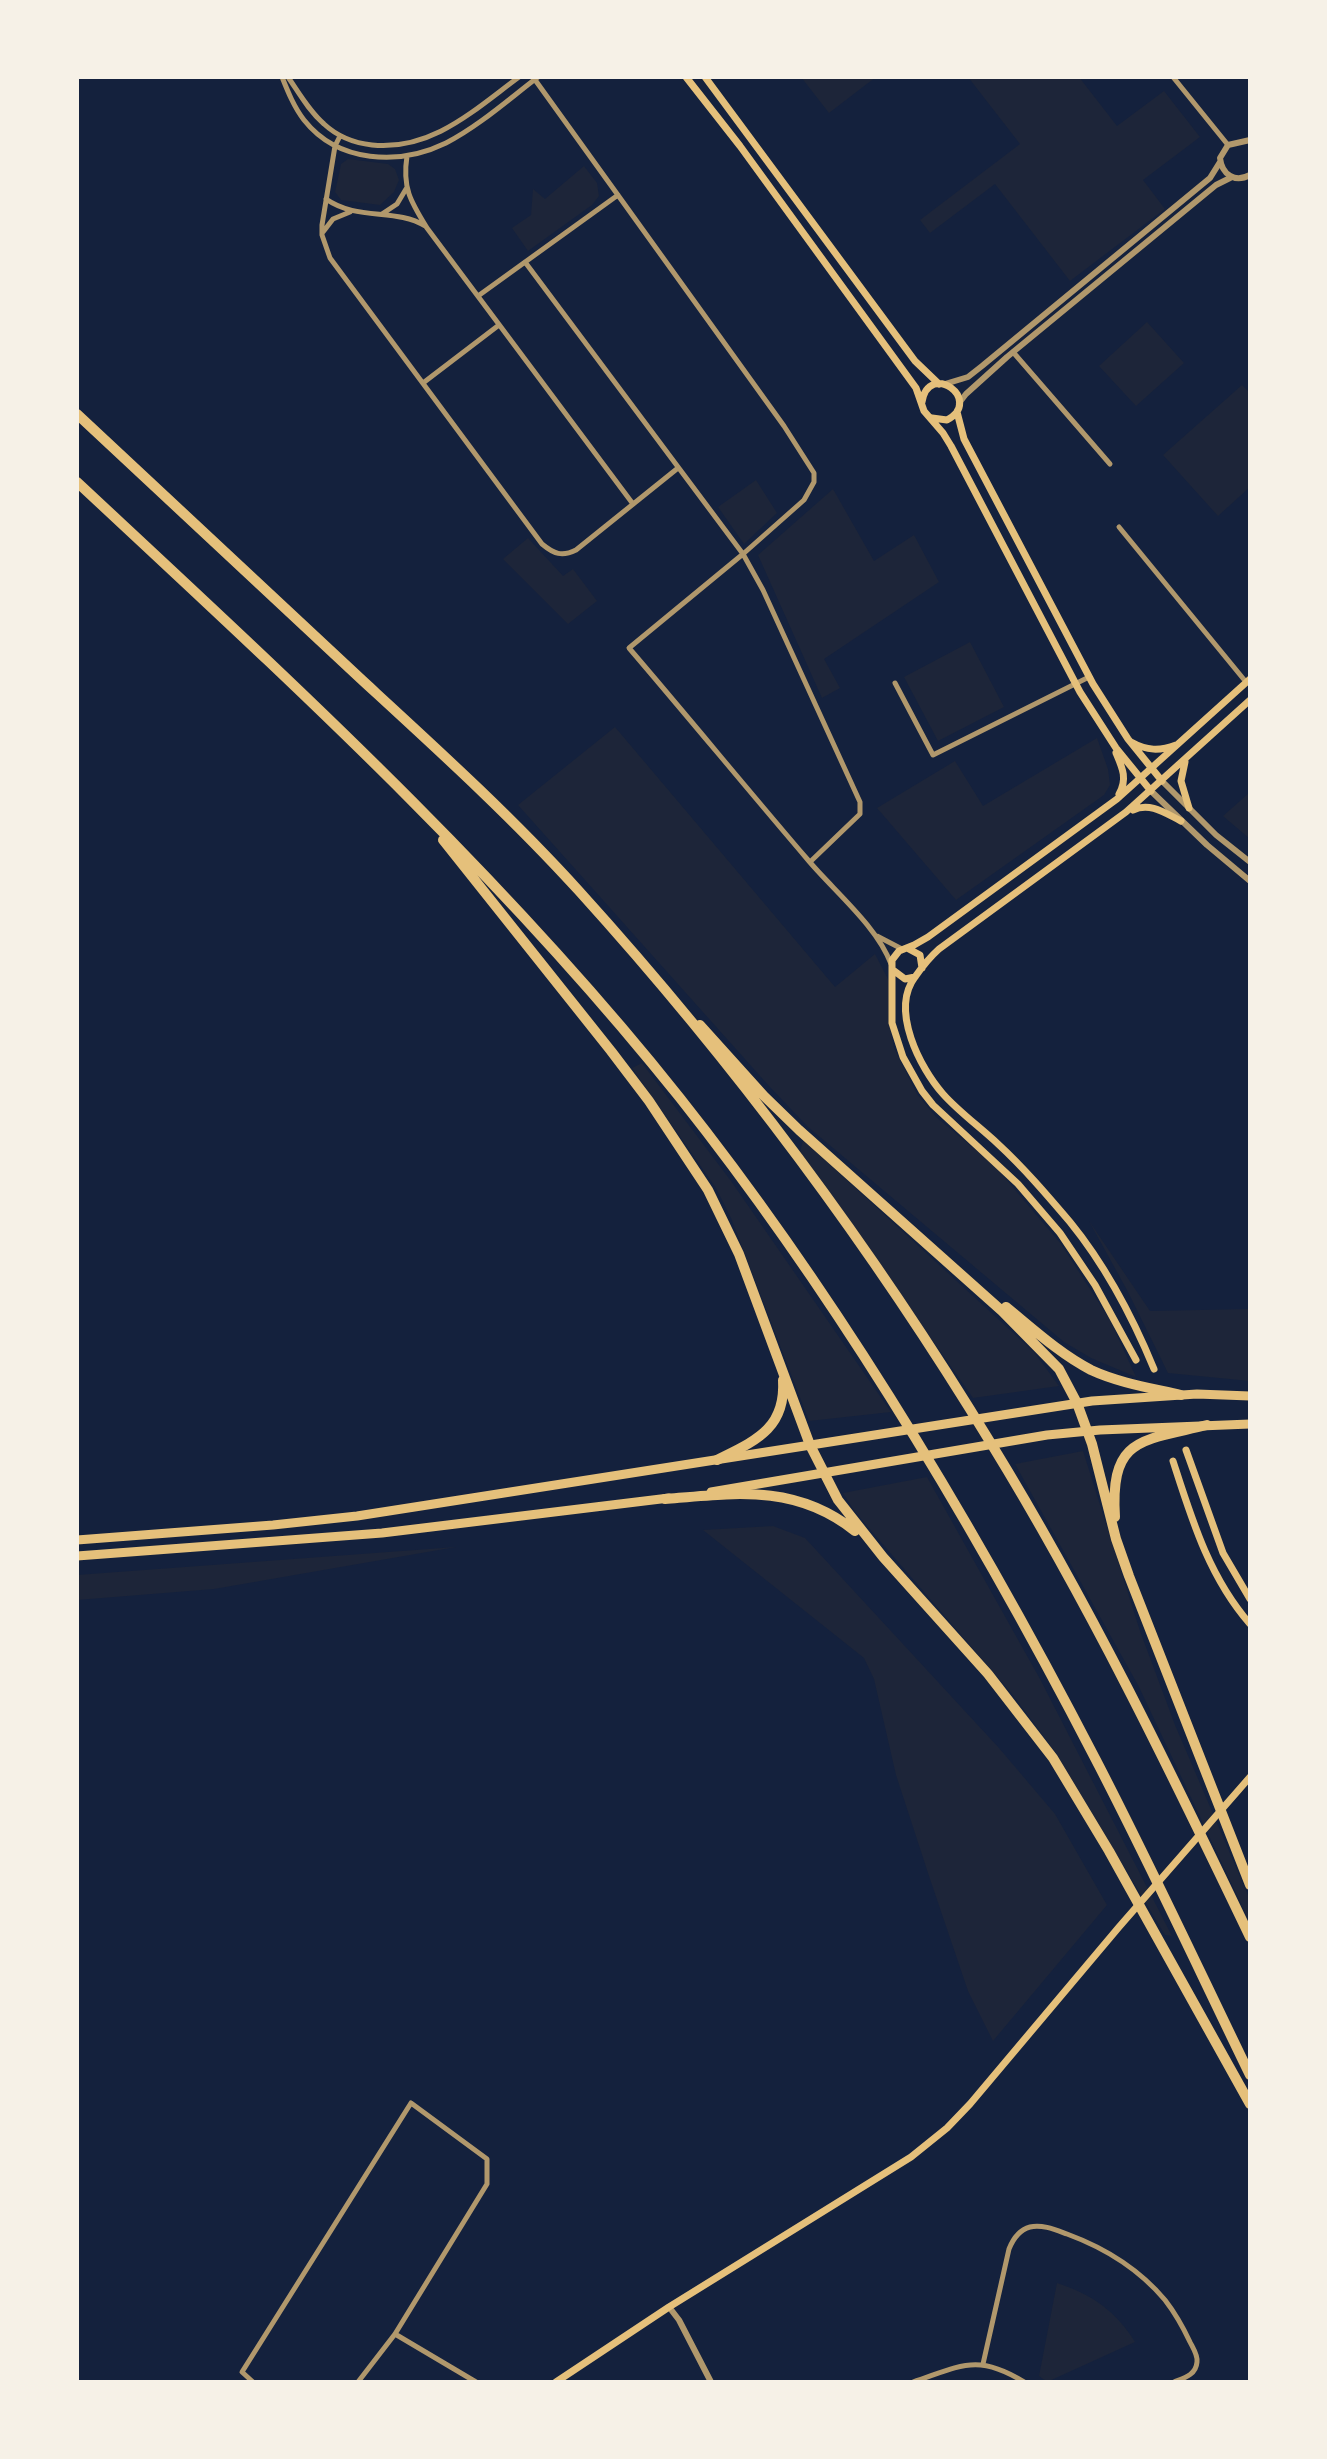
<!DOCTYPE html>
<html>
<head>
<meta charset="utf-8">
<style>
	body { margin:0 }
	#map { position:relative; width:1327px; height:2459px; overflow:hidden; background:#14213d; font-family:Quicksand,sans-serif }
	canvas { display:block }
	.frame { position:absolute; inset:0; border:79px solid #f6f1e7; pointer-events:none }
</style>
</head>
<body>
<div id="map">
<canvas width="1327" height="2459"></canvas>
<div class="frame"></div>
</div>
<script>
const ctx = document.querySelector('canvas').getContext('2d');
ctx.lineJoin = 'round';
function fill(path, color) { ctx.fillStyle = color; ctx.fill(path, 'evenodd'); }
function trace(path, color, width, dash) { ctx.strokeStyle = color; ctx.lineWidth = width; ctx.lineCap = dash ? 'butt' : 'round'; ctx.setLineDash(dash || []); ctx.stroke(path); }
fill(new Path2D(`
	M801 77H876L829 113Z
	M968 77H1079L1117 126 1164 91 1200 137 1143 180 1165 209 1070 281 995 184 930 233 920 220 1020 144Z
	M348 159 388 164 395 169 399 180 394 192 380 205 341 200 335 192 341 164Z
	M584 166 597 183 599 196 592 205 528 251 512 228 531 215 533 189 545 199Z
	M1147 322 1184 363 1136 406 1099 366Z
	M1242 385 1250 393V487L1218 516 1163 455Z
	M756 480 777 513 744 544 718 507Z
	M833 489 874 561 914 535 939 582 824 659 840 688 822 698 758 555Z
	M528 538 563 576 573 569 597 601 568 624 503 559Z
	M970 642 1004 707 938 741 904 677Z
	M615 727 835 987 875 954 889 981V1021L894 1048 917 1094 936 1117 994 1165 1061 1244 1110 1320 1136 1377 1091 1358 1064 1342 808 1127 769 1086 518 805Z
	M1097 738 1108 769 1110 785 1104 795 956 900 877 808 955 761 983 806Z
	M1249 793 1250 794V839L1223 816Z
	M642 1063 731 1181 891 1412 809 1421 731 1218 716 1188 632 1068Z
	M803 1140 1034 1352 1059 1386 973 1398 800 1152Z
	M1089 1221 1150 1311 1250 1309V1381L1168 1373 1128 1292Z
	M1083 1451 1140 1631 1175 1725 1250 1900V1923L1139 1687 1015 1464Z
	M927 1477 1040 1679 1172 1936 1165 1935 1056 1753 1012 1694 855 1512 843 1493Z
	M773 1526 805 1538 999 1748 1055 1814 1107 1905 993 2041 968 1991 929 1876 896 1775 874 1679 864 1658 703 1530Z
	M456 1547 214 1589 77 1600V1575Z
	M1057 2283C1091 2294 1116 2311 1135 2342L1047 2382 1039 2376Z`), '#1d2539');
trace(new Path2D(`
	M282 77C288 92 294 107 304 120 338 163 399 166 446 143 479 126 509 99 538 77
	M288 77C299 93 309 111 324 124 338 137 354 143 372 145 432 151 474 110 519 77
	M533 77 784 426 814 473V482L804 500 743 554 629 648C689 718 748 790 808 860 834 891 877 926 891 964
	M1173 77 1228 145
	M340 136 335 146 322 225V235L330 258 542 544C554 554 562 557 576 550L678 468
	M407 156C402 188 411 202 427 228L633 504
	M326 199C357 221 396 208 425 226
	M382 214 397 204 406 189
	M323 232 333 219 350 212
	M525 262 743 554 763 590 860 802V814L810 862
	M478 296 618 195
	M1013 352 1110 464
	M423 383 499 325
	M1119 527 1246 682
	M895 683 933 755 1089 677
	M877 936 902 949
	M395 2334 476 2382
	M983 2364 1009 2249C1013 2239 1019 2230 1030 2227 1042 2224 1056 2230 1067 2234 1105 2248 1139 2269 1165 2300 1175 2313 1183 2327 1190 2342 1193 2348 1198 2355 1197 2362 1196 2375 1184 2378 1174 2382
	M253 2382 242 2372 411 2103 487 2159V2184L395 2334 358 2382
	M913 2382C961 2366 977 2353 1024 2382`), '#b1986c', 5);
trace(new Path2D(`
	M1250 140 1228 145 1220 158C1222 175 1235 183 1250 175
	M945 384 968 377 982 366 1210 178 1220 162
	M959 403 966 394 1007 357 1216 185 1232 177
	M1162 781 1216 835 1250 862
	M1151 791 1207 845 1250 881
	M669 2307 679 2320 711 2382`), '#b1986c', 6);
trace(new Path2D(`
	M686 77 740 146 916 388 924 411 943 433 951 446 1080 692 1116 748 1151 791
	M705 77 915 361 939 384
	M922 402C929 360 984 400 947 420L932 418
	M957 412 964 439 1093 684 1128 739 1162 781
	M1131 742C1147 751 1160 751 1176 745
	M1116 753C1122 767 1128 779 1119 794
	M1185 762 1181 781 1189 808
	M1133 810C1150 802 1165 813 1181 821
	M907 948 920 955 922 968
	M893 970 905 979 915 977
	M1136 1360 1095 1285 1060 1233 1018 1184 933 1105 922 1091 903 1057 892 1023V960L899 951 914 945 928 937 1117 799 1250 679
	M1154 1369C1133 1318 1105 1265 1070 1222 1047 1195 1024 1168 998 1144 980 1127 959 1112 943 1094 920 1068 890 1010 915 977 922 967 930 957 939 949L1126 812 1250 700
	M1186 1450 1223 1553 1250 1599
	M1173 1461C1192 1520 1209 1577 1250 1624
	M556 2382 669 2307 911 2157 947 2128 970 2104 1119 1927 1250 1777`), '#e5c07b', 7);
trace(new Path2D(`
	M711 1492 1047 1435 1100 1430 1250 1424
	M77 1540 273 1525 357 1516 1092 1401 1197 1394 1250 1396
	M77 1556 382 1533 669 1498`), '#e5c07b', 9);
trace(new Path2D(`
	M77 414C172 503 267 591 362 680 436 748 511 816 579 891 732 1060 873 1249 992 1445 1089 1603 1170 1770 1250 1937
	M77 482C287 678 500 872 680 1098 841 1301 977 1530 1096 1760 1150 1864 1199 1970 1250 2075
	M443 840 611 1051 649 1101 708 1190 739 1254 810 1445 838 1500 883 1557 988 1674 1053 1758 1109 1851 1250 2104
	M700 1025 764 1096 799 1130 1002 1311 1059 1369 1077 1403 1092 1444 1116 1539 1129 1576 1250 1885
	M1006 1307C1033 1329 1060 1354 1091 1370 1119 1383 1151 1388 1181 1395
	M717 1460C755 1441 786 1429 783 1380
	M665 1499C736 1493 796 1484 855 1531
	M1115 1517C1110 1437 1141 1441 1207 1425`), '#e5c07b', 10);
</script>
</body>
</html>
